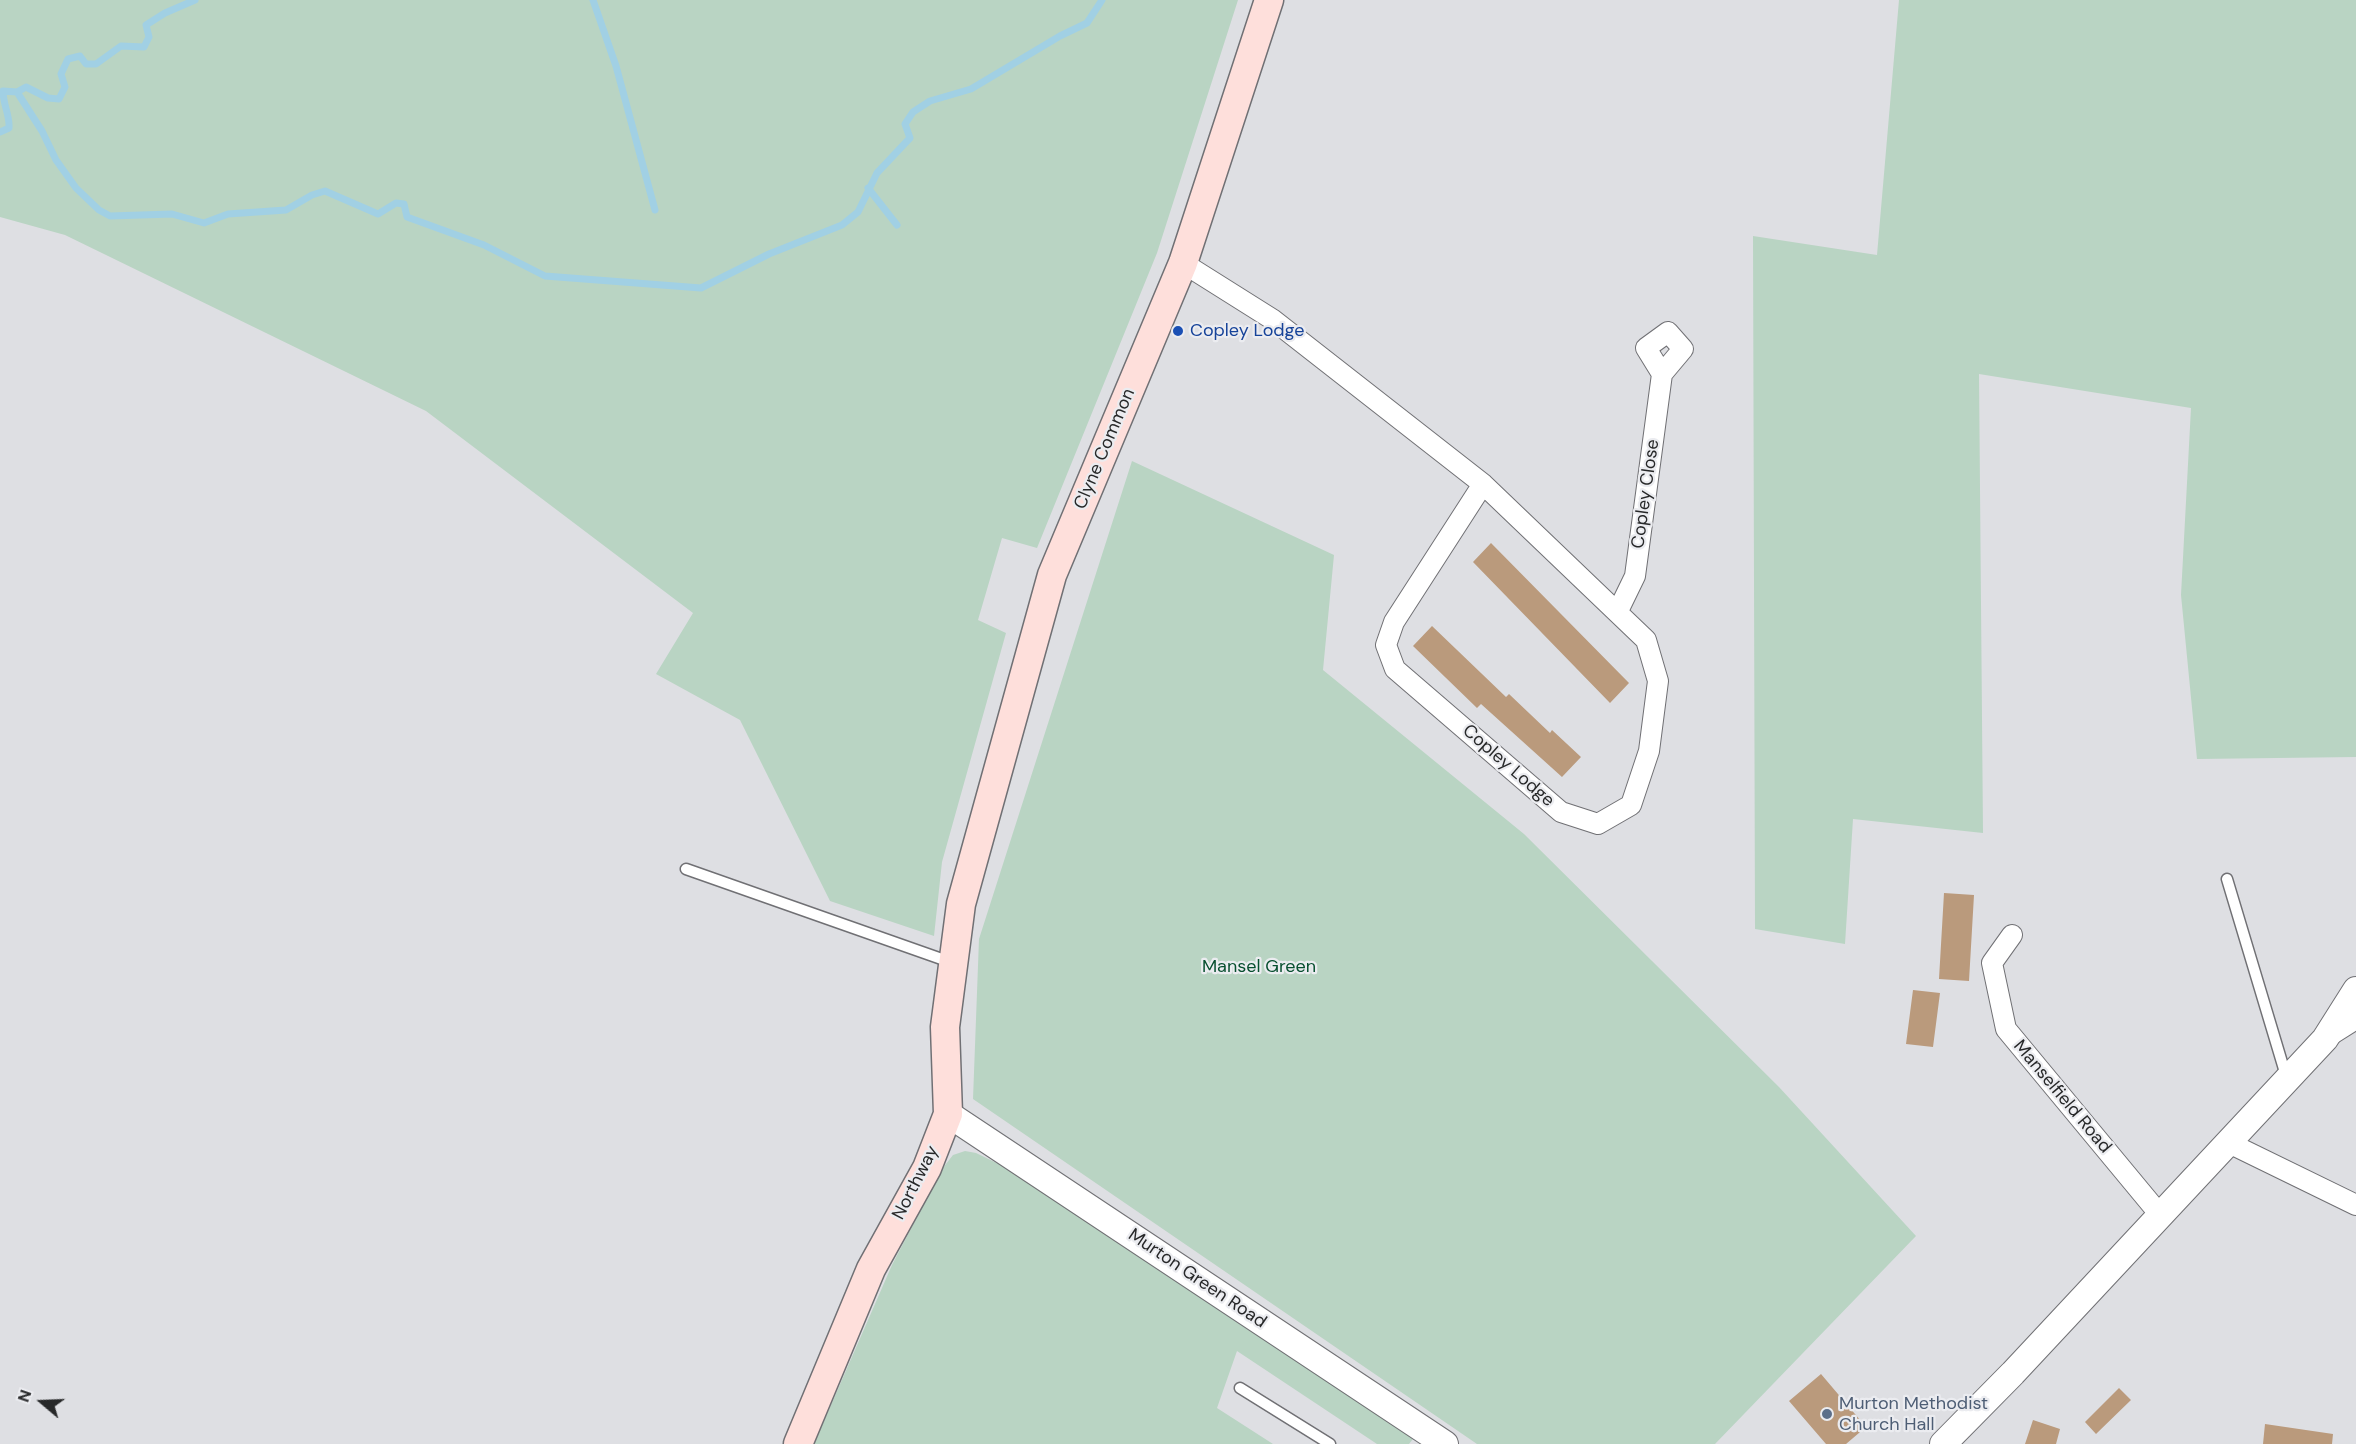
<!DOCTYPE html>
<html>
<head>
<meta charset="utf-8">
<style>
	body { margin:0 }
	#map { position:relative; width:2356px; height:1444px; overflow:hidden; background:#dedfe3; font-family:"DM Sans",sans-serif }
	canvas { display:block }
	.north { position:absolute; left:12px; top:1372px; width:60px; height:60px; -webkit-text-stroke:4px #ebecf0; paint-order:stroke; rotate:289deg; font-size:16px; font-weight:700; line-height:24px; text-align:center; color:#272829 }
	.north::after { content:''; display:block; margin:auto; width:21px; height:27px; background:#272829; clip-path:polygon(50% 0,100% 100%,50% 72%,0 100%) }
</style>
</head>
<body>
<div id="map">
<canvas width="2356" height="1444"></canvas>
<div class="north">N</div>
</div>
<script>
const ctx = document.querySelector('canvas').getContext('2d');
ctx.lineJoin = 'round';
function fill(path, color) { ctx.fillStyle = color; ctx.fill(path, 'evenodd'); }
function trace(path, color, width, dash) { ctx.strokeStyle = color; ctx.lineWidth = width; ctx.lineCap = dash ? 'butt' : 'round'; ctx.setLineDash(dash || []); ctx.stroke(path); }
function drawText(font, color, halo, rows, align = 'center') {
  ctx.font = font + ' "DM Sans",sans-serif'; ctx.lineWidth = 4.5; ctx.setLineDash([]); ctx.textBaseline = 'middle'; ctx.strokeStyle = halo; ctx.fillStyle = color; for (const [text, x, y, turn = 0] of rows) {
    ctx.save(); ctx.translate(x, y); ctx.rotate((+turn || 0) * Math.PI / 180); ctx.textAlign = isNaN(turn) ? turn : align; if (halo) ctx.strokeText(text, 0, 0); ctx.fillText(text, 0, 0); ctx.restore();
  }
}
fill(new Path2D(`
	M0 0H1238L1157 253 1037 548 1002 538 978 620 1006 633 942 862 934 936 830 901 740 720 656 674 693 613 426 411 65 235 0 217Z
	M1899 0H2356V757L2197 759 2181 595 2191 408 1979 374 1983 833 1853 819 1845 944 1755 929 1753 236 1877 255Z
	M1132 461 1334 555 1323 670 1524 834 1779 1087 1916 1236 1715 1444H1477L973 1099 979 939Z
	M965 1151 976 1153 1005 1167 1416 1435 1409 1444H1377L1237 1351 1217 1408 1273 1444H814L892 1265 942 1169 953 1155Z`), '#b9d4c3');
trace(new Path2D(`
	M593 0 616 66 655 210
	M17 92 42 131 56 160 76 188 99 210 110 216 172 214 204 223 228 214 286 210 312 195 325 191 378 214 396 203 404 204 407 217 484 245 545 276 701 288 769 254 842 225 858 212 877 173 910 138 905 124 913 112 930 101 971 89 1060 36 1087 23 1102 0
	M0 132 9 128C10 115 3 105 3 91L17 92 26 87 48 98 59 99 65 87 61 74 68 59 80 56 86 64H96L121 46 144 47 149 37 146 25 165 13 195 0
	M868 188 897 225`), '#a1d0e4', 7);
fill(new Path2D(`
	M1491 543 1629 683 1610 703 1473 562Z
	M1432 626 1506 697 1509 694 1550 733 1552 730 1581 757 1562 777 1481 704 1477 708 1413 646Z
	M1944 893 1974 895 1969 981 1939 979Z
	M1913 990 1940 993 1933 1047 1906 1044Z
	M1821 1374 1866 1427 1846 1444H1826L1789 1401Z
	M2119 1388 2131 1400 2096 1434 2085 1422Z
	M2033 1420 2060 1429 2056 1444H2025Z
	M2265 1424 2333 1434 2332 1444H2263Z`), '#ba9a7c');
const service = new Path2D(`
	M686 869 953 963
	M2227 879 2287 1079
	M1240 1388 1330 1444`);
const minor = new Path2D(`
	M1183 263 1272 319 1483 484 1646 640 1658 681 1649 751 1631 805 1598 824 1561 812 1395 669 1386 645 1394 622 1483 484
	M1618 611 1635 576 1662 374 1646 348 1668 332 1683 349 1662 374
	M2012 935 1992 963 2006 1029 2161 1216
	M2329 1036 2356 1019
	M2229 1143 2356 1205`);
const tertiary = new Path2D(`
	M948 1114 1445 1444
	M1943 1444 2013 1373 2325 1039 2356 990`);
const secondary = new Path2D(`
	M798 1444 871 1269 927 1168 948 1114 945 1027 961 904 1052 575 1183 263 1269 0`);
trace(service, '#707074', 13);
trace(minor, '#707074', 22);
trace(tertiary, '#707074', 28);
trace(secondary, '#707074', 31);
trace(service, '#fff', 10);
trace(minor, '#fff', 20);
trace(tertiary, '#fff', 26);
trace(secondary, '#fedfdb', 28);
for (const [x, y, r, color] of [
	[1178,331,6,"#1a4fb4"],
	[1827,1414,6,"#5c6f8a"]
]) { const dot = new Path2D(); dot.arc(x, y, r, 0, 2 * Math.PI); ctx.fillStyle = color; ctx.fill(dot); trace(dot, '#ebecf0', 2); }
drawText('18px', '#164399', '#ebecf0', [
	["Copley Lodge",1190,331]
], 'left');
drawText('18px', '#272829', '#ebecf0', [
	["Clyne Common",1105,449,-67],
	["Copley Close",1646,494,-82],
	["Copley Lodge",1508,766,41],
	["Manselfield Road",2062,1097,50],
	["Northway",916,1183,-63],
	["Murton Green Road",1197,1279,34]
]);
drawText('18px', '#074f2f', '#ebecf0', [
	["Mansel Green",1259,967]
]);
drawText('18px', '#4e5e75', '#ebecf0', [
	["Murton Methodist",1839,1404],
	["Church Hall",1839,1425]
], 'left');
</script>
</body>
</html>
